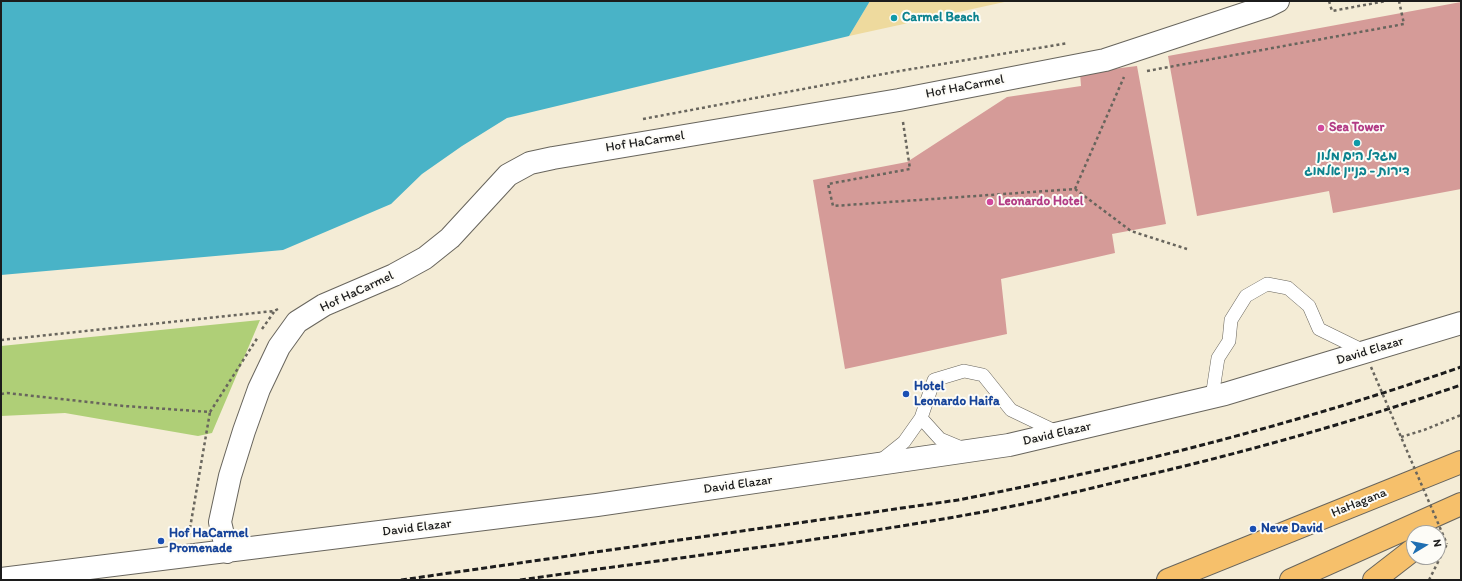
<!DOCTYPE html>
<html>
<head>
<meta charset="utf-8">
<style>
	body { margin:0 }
	#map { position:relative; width:1462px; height:581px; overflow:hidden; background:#f4ecd6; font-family:Itim,sans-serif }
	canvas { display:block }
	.frame { position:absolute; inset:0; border:2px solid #1c1c1c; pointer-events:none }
	.north { position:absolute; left:1406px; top:525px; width:40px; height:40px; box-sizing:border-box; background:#fdfcf7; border:1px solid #a3a29f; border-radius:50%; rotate:80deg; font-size:11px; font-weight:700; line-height:16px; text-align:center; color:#1c1c1c }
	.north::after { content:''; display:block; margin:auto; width:14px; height:18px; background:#1f6fb2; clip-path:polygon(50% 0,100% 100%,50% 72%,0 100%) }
</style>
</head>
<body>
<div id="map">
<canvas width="1462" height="581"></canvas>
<div class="frame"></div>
<div class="north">N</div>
</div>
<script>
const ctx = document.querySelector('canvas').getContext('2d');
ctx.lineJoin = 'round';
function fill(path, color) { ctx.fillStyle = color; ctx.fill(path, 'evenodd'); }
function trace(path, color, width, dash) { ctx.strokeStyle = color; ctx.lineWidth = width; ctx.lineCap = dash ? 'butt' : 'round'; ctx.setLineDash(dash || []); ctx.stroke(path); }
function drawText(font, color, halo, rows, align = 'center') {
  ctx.font = font + ' Itim,"Playpen Sans Hebrew",sans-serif'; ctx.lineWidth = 4; ctx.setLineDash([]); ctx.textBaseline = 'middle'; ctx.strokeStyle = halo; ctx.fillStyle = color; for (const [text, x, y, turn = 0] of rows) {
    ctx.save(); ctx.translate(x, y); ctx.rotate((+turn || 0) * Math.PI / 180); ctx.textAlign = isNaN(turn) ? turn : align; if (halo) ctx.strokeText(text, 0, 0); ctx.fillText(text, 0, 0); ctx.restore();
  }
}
fill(new Path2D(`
	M260 320 212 433 198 436 65 413 1 416V346Z`), '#afcf77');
fill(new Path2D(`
	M870 1H1009L849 36Z`), '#eeda9e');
fill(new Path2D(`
	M1 1H870L849 36 507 118 462 146 422 174 391 204 283 250 1 275Z`), '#49b3c7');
fill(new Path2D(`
	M1461 2V189L1333 213 1329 191 1197 216 1168 56Z
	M1137 66 1166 224 1112 234 1115 253 1001 279 1007 334 845 369 813 180 907 162 1007 97 1081 86 1080 73Z`), '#d59b98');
const lane = new Path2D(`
	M1212 397 1218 358 1229 341 1231 320 1246 296 1267 284 1288 288 1309 306 1319 329 1366 352
	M921 418 940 439 964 449
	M879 462 904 442 921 418 934 380 964 371 983 375 1011 410 1059 433`);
const street = new Path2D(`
	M227 552 220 522 230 476 244 431 259 389 279 347 297 322 324 305 394 275 425 258 450 238 508 175 530 163 553 158 899 100 1105 60 1268 6 1278 1
	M1 579 597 505 1009 445 1225 394 1461 323`);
const highway = new Path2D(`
	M1168 580 1461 462
	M1291 580 1461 504
	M1374 580 1414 549`);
trace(lane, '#68655d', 14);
trace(street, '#68655d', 24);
trace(highway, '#68655d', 24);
trace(new Path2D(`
	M1329 1 1332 11 1386 1
	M1147 71 1404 24 1399 1
	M643 119 894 72 1068 43
	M903 122 910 169 828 184 833 206 1075 189 1131 231 1187 249
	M1075 189 1124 77
	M262 329 274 312
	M1 340 274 311 278 309
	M1 394 7 393 124 406 210 412 258 337
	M1401 437 1424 430 1461 415
	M189 534 210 412
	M1429 580 1447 544`), '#68655d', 2.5, [3, 3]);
trace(lane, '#fff', 13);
trace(street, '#fff', 22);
trace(highway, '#f6c06b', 22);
trace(new Path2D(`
	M401 580 958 500C1128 467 1297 424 1461 367
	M520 580C666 559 814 542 960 516 1014 507 1068 494 1121 481 1236 455 1350 423 1461 385`), '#1c1c1c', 3, [6, 3]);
trace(new Path2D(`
	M1371 367 1447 544`), '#68655d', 2.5, [3, 3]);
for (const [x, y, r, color] of [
	[894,18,4,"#0f9aa8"],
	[1321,128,4,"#d1479c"],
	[1357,143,4,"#0f9aa8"],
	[990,202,4,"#d1479c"],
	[906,394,4,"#1a4fb4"],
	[1253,529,4,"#1a4fb4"],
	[161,541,4,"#1a4fb4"]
]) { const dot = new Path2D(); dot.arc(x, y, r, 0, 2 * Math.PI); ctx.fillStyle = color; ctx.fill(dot); trace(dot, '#fdfcf7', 1.5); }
drawText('bold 13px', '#0d838f', '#fdfcf7', [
	["Carmel Beach",902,18],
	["מגדל הים מלון",1357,157,"center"],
	["דירות - בניין אלמוג",1357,172,"center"]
], 'left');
drawText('13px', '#1c1c1c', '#fdfcf7', [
	["Hof HaCarmel",965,87,-11],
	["Hof HaCarmel",645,142,-9],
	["Hof HaCarmel",357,292,-25],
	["David Elazar",1370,351,-17],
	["David Elazar",1057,434,-13],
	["David Elazar",738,485,-8],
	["HaHagana",1359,503,-22],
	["David Elazar",417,528,-7]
]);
drawText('bold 13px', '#b23c85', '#fdfcf7', [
	["Sea Tower",1329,128],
	["Leonardo Hotel",998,202]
], 'left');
drawText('bold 13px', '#164399', '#fdfcf7', [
	["Hotel",914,387],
	["Leonardo Haifa",914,402],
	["Neve David",1261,529],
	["Hof HaCarmel",169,534],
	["Promenade",169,549]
], 'left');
</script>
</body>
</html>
